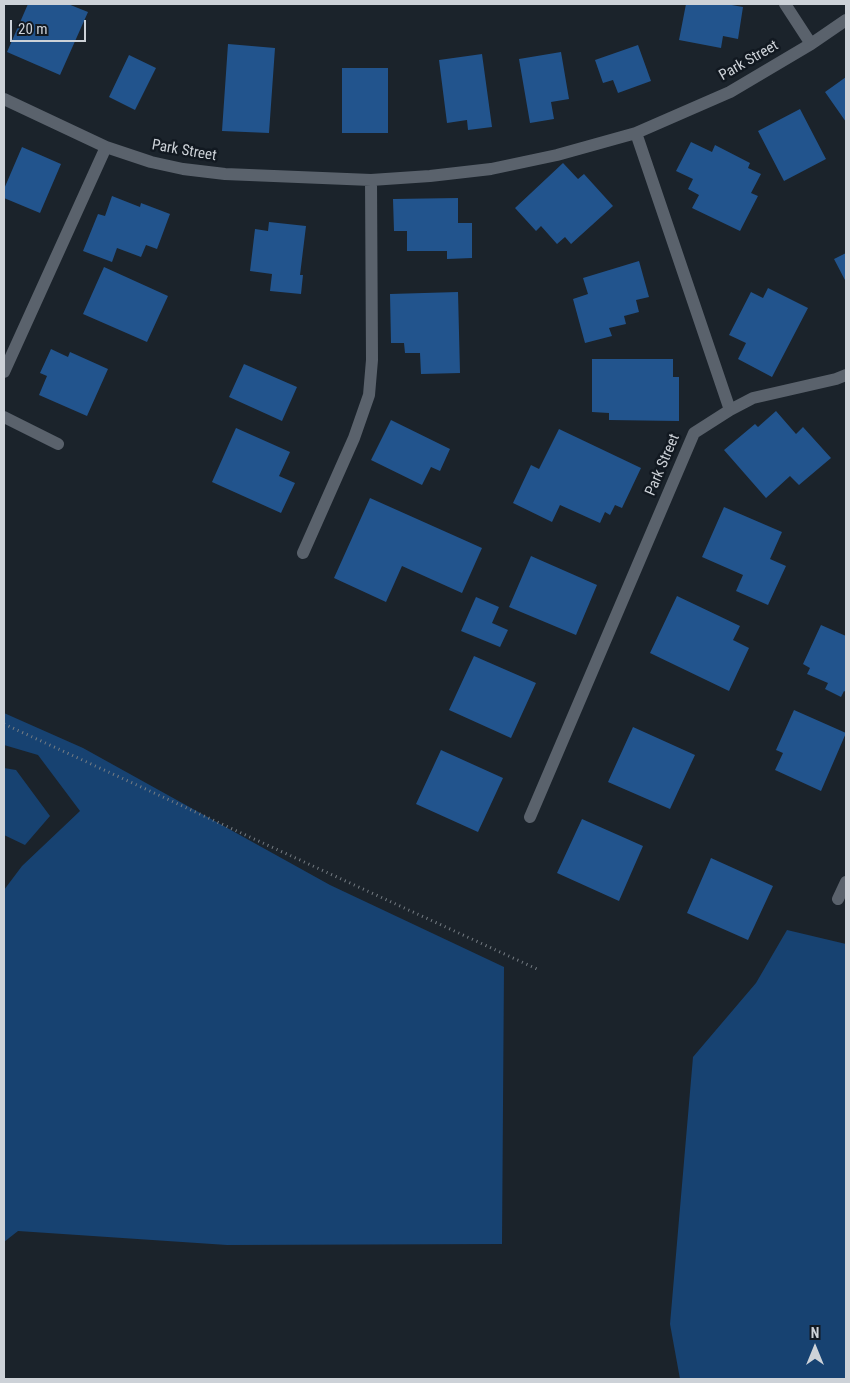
<!DOCTYPE html>
<html>
<head>
<meta charset="utf-8">
<style>
	body { margin:0 }
	#map { position:relative; width:850px; height:1383px; overflow:hidden; background:#1b232b; font-family:"Roboto Condensed",sans-serif }
	canvas { display:block }
	.frame { position:absolute; inset:0; border:5px solid #cdd2d8; pointer-events:none }
	.north { position:absolute; left:790px; top:1323px; width:50px; height:50px; -webkit-text-stroke:4px #121921; paint-order:stroke; rotate:0deg; font-size:14px; font-weight:700; line-height:20px; text-align:center; color:#cdd2d8 }
	.north::after { content:''; display:block; margin:auto; width:18px; height:22px; background:#cdd2d8; clip-path:polygon(50% 0,100% 100%,50% 72%,0 100%) }
	.scale { position:absolute; left:10px; top:20px; width:76px; height:22px; box-sizing:border-box; border:2px solid #cdd2d8; border-top:0; padding-left:6px; font-size:15px; line-height:18px; white-space:nowrap; color:#cdd2d8; -webkit-text-stroke:4px #121921; paint-order:stroke }
</style>
</head>
<body>
<div id="map">
<canvas width="850" height="1383"></canvas>
<div class="frame"></div>
<div class="north">N</div>
<div class="scale">20 m</div>
</div>
<script>
const ctx = document.querySelector('canvas').getContext('2d');
ctx.lineJoin = 'round';
function fill(path, color) { ctx.fillStyle = color; ctx.fill(path, 'evenodd'); }
function trace(path, color, width, dash) { ctx.strokeStyle = color; ctx.lineWidth = width; ctx.lineCap = dash ? 'butt' : 'round'; ctx.setLineDash(dash || []); ctx.stroke(path); }
function drawText(font, color, halo, rows, align = 'center') {
  ctx.font = font + ' "Roboto Condensed",sans-serif'; ctx.lineWidth = 5; ctx.setLineDash([]); ctx.textBaseline = 'middle'; ctx.strokeStyle = halo; ctx.fillStyle = color; for (const [text, x, y, turn = 0] of rows) {
    ctx.save(); ctx.translate(x, y); ctx.rotate((+turn || 0) * Math.PI / 180); ctx.textAlign = isNaN(turn) ? turn : align; if (halo) ctx.strokeText(text, 0, 0); ctx.fillText(text, 0, 0); ctx.restore();
  }
}
fill(new Path2D(`
	M4 713 83 748 330 885 504 967 502 1244 227 1245 18 1231 4 1242V890L22 866 80 811 38 755 4 745Z
	M4 768 16 770 50 816 25 845 4 835Z
	M787 930 846 944V1379H680L670 1324 693 1057 756 983Z`), '#174271');
fill(new Path2D(`
	M28 4H68L88 12 60 75 7 52Z
	M686 4H726L743 7 738 39 723 36 721 48 679 40Z
	M228 44 275 48 269 133 222 131Z
	M638 45 651 81 618 93 613 80 603 83 595 60Z
	M561 52 569 99 551 102 554 119 530 123 519 59Z
	M482 54 492 127 468 130 467 120 447 123 439 60Z
	M129 55 156 68 135 110 109 97Z
	M342 68H388V133H342Z
	M846 77V122L825 92Z
	M800 109 826 159 784 181 758 131Z
	M691 142 712 152 715 145 750 163 748 168 761 174 751 193 758 196 740 231 692 208 699 195 688 189 693 179 676 171Z
	M22 147 61 164 40 213 4 198V189Z
	M563 163 578 179 584 174 613 206 571 244 565 237 557 244 541 226 536 231 515 208Z
	M112 196 140 207 141 203 170 214 157 249 146 245 141 257 117 248 112 262 83 251 98 214 105 216Z
	M458 198V223H472V258L447 259V251H407V231H394L393 199Z
	M269 222 306 226 300 275H303L301 294 270 291 272 274 250 271 255 229 268 231Z
	M846 253V282L834 259Z
	M639 261 649 297 636 300 639 312 624 316 626 324 609 328 612 336 585 343 573 299 588 294 583 278Z
	M104 267 168 296 147 342 83 314Z
	M768 288 808 308 772 377 738 359 746 343 729 335 751 292 763 298Z
	M458 292 460 373 421 374 420 353H405L404 343H391L390 294Z
	M51 349 68 357 70 352 108 369 87 416 39 395 47 376 40 373Z
	M592 359H673V377H679V421L609 420V413L592 412Z
	M244 364 297 387 282 421 229 397Z
	M776 411 796 434 803 427 831 458 799 485 790 476 766 498 724 450 755 424 758 427Z
	M391 420 450 449 440 471 431 467 422 485 371 460Z
	M236 428 290 452 279 476 295 483 281 513 212 482Z
	M559 429 641 468 622 508 615 505 610 515 605 512 600 523 560 505 552 522 513 503 531 465 539 469Z
	M370 498 482 548 462 593 402 566 386 602 334 578Z
	M724 507 782 532 770 559 786 566 768 605 736 591 743 575 702 557Z
	M531 556 597 585 576 635 509 607Z
	M677 596 740 626 733 640 749 648 729 691 650 653Z
	M476 597 499 607 492 623 508 630 500 647 461 631Z
	M821 625 846 636V692L844 691 841 697 825 689 828 683 807 674 810 668 803 664Z
	M474 656 536 683 511 738 449 710Z
	M794 710 846 733 821 791 775 770 783 753 776 750Z
	M633 727 695 755 670 809 608 782Z
	M441 750 503 778 478 832 416 804Z
	M582 819 643 846 619 901 557 873Z
	M711 858 773 886 748 940 687 913Z`), '#22548d');
trace(new Path2D(`
	M4 724 537 969`), '#767d84', 3, [1, 4]);
trace(new Path2D(`
	M785 4 811 44
	M4 99 106 147 151 162 183 169 225 174 371 180 430 176 491 169 557 155 636 133 730 92 811 44 846 20
	M4 372 106 147
	M730 410 753 398 836 379 846 375
	M4 417 58 444
	M303 553 354 438 369 395 372 360 371 180
	M530 817 694 433 730 410 636 133
	M838 899 846 882`), '#5a626c', 12);
drawText('15px', '#cdd2d8', '#121921', [
	["Park Street",749,61,-30],
	["Park Street",184,151,10],
	["Park Street",663,465,-67]
]);
</script>
</body>
</html>
